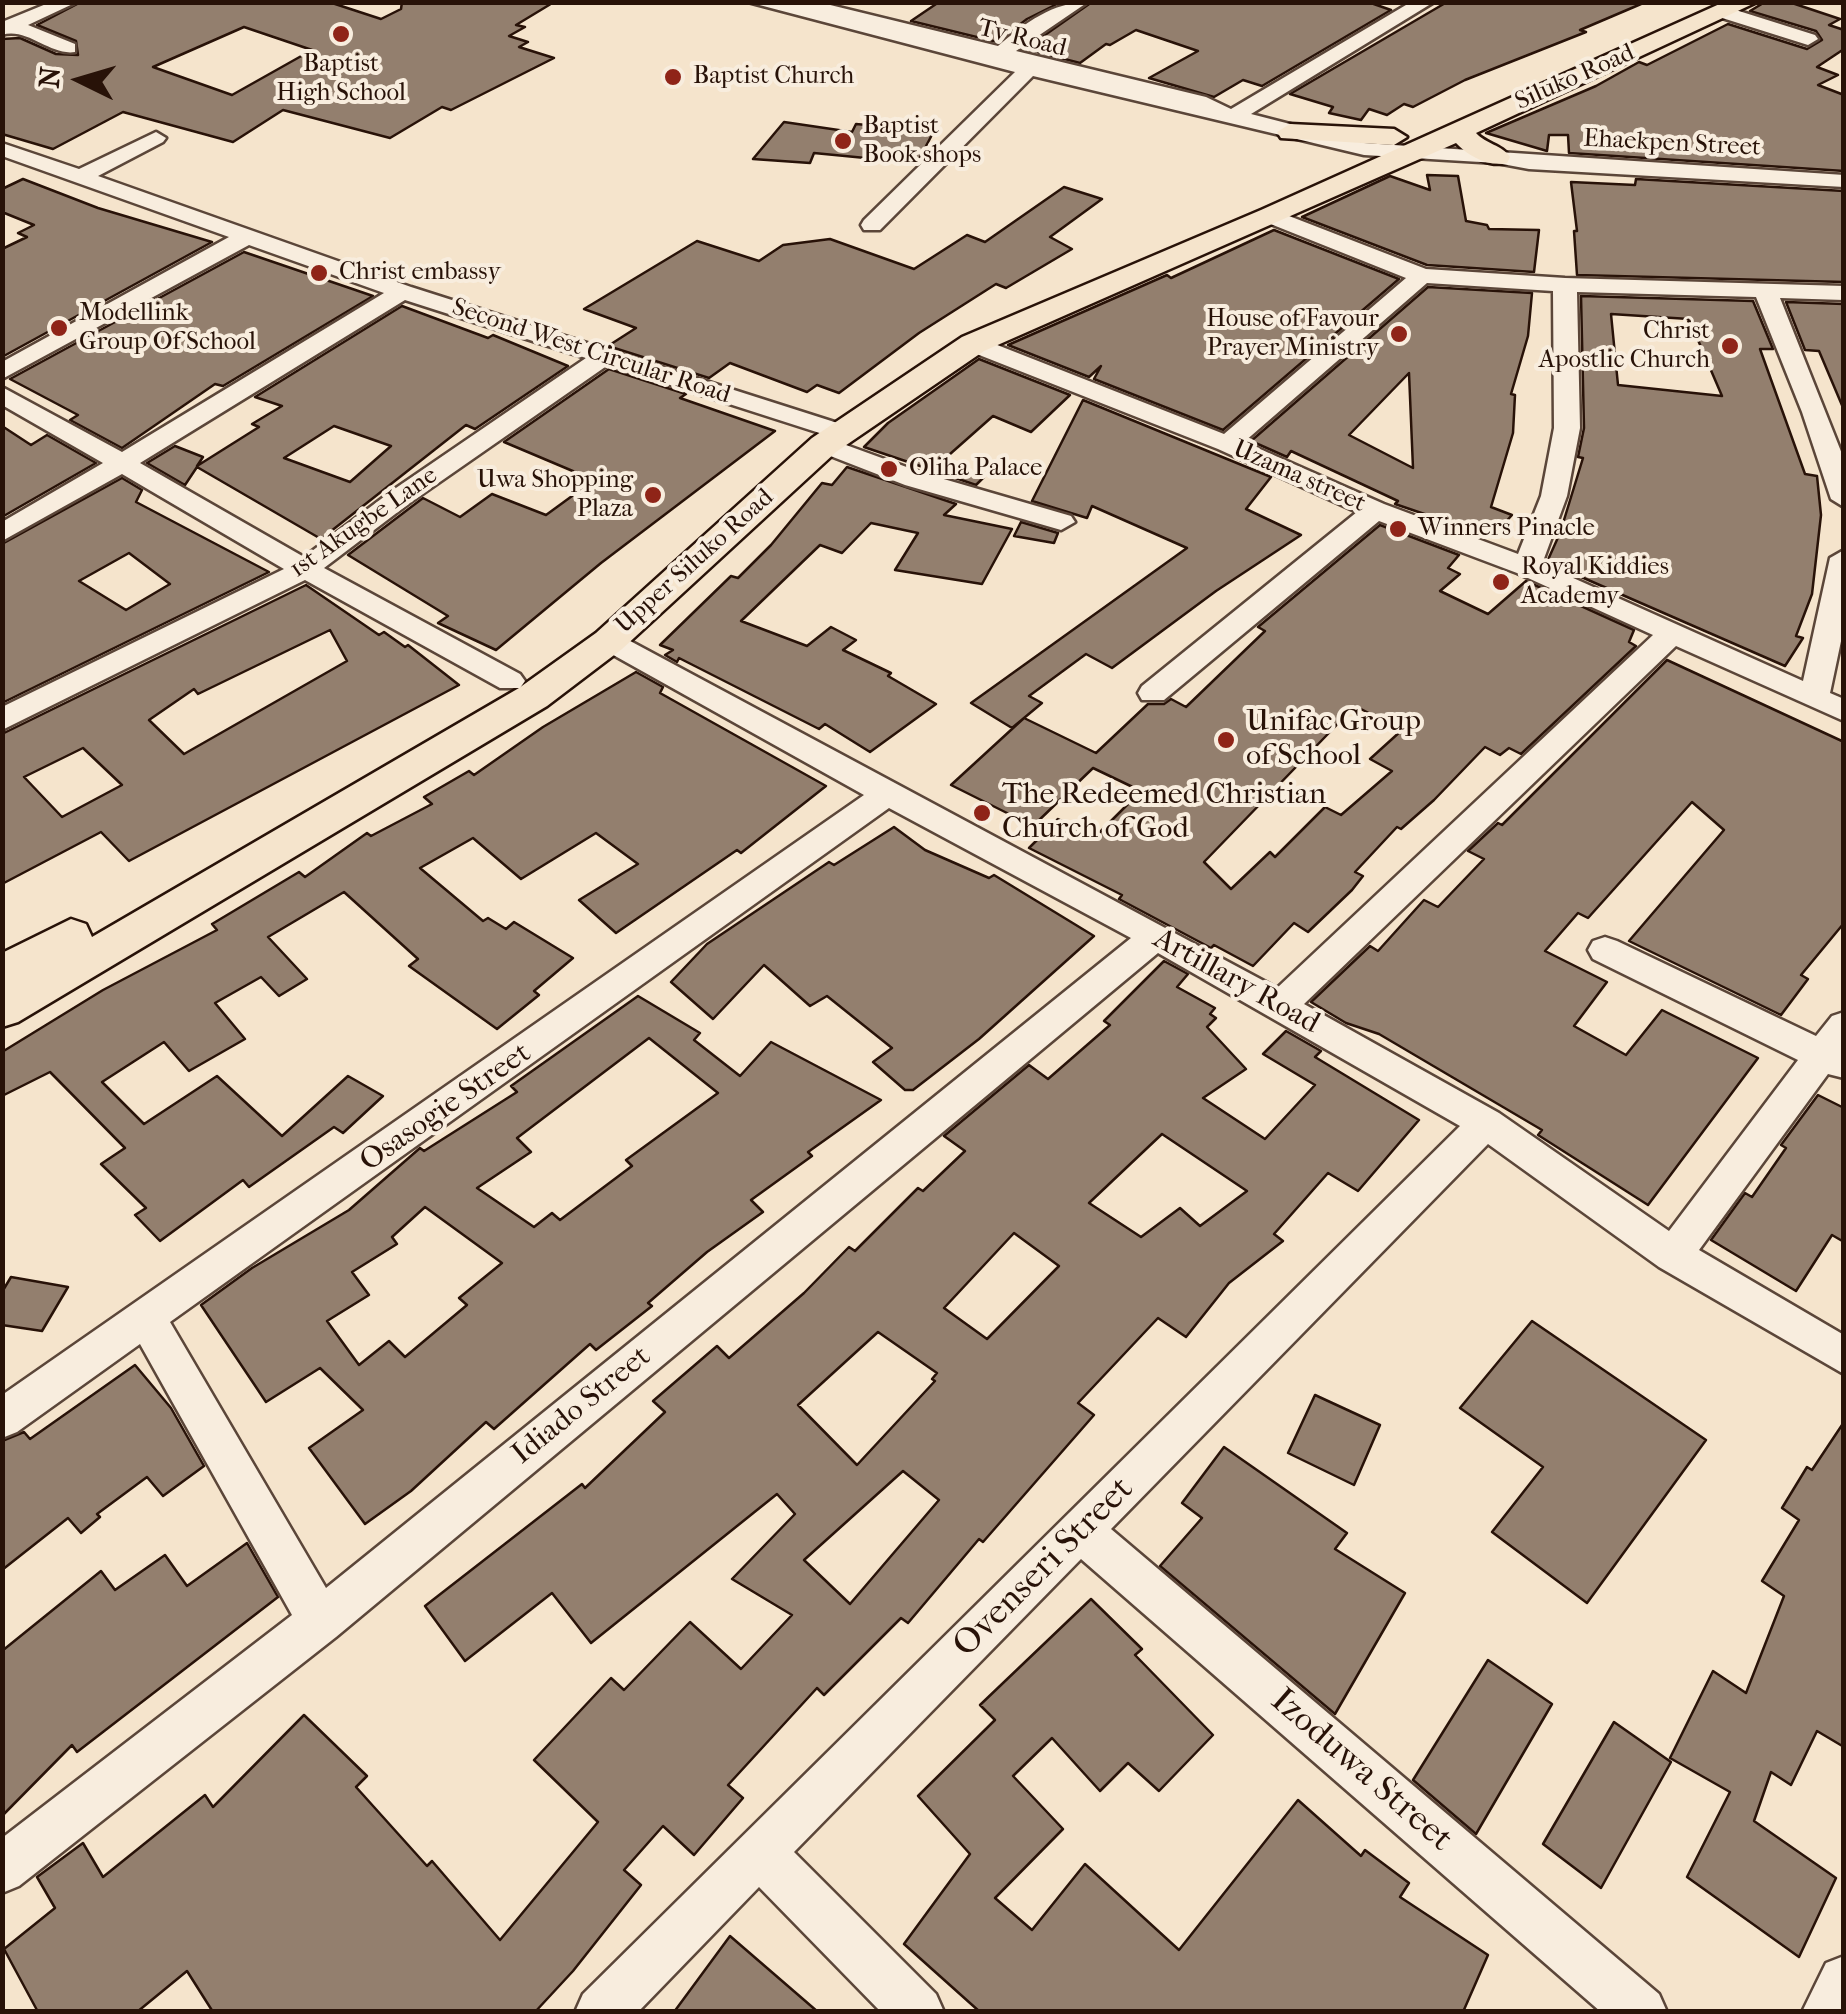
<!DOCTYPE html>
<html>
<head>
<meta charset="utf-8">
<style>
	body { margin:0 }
	#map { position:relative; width:1846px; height:2014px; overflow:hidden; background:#f5e4cc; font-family:"IM FELL French Canon",serif }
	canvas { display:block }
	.frame { position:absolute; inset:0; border:5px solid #281208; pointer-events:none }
	.north { position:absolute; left:30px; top:30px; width:100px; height:100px; -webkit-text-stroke:8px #f8edde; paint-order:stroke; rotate:275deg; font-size:28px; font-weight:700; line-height:40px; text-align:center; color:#281208 }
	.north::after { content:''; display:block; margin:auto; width:35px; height:45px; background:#281208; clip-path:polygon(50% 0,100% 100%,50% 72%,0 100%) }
</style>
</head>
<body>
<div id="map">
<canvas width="1846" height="2014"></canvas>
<div class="frame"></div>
<div class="north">N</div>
</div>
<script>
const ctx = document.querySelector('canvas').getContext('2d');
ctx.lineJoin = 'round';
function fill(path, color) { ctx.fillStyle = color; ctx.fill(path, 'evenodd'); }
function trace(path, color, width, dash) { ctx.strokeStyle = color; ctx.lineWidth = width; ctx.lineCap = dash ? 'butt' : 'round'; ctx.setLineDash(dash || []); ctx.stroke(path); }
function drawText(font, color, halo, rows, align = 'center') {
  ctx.font = font + ' "IM FELL French Canon",serif'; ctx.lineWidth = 8; ctx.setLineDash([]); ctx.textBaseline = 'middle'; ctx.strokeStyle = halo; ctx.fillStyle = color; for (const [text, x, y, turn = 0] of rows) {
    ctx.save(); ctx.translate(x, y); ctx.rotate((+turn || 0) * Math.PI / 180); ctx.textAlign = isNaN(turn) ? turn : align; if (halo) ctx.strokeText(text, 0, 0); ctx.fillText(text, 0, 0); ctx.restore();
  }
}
const building = new Path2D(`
	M81 2H329L381 19 401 9 402 2H554L516 25 525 27 509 36 528 42 519 47 554 58 451 110 442 107 390 138 283 110 233 142 123 112 53 149 2 134V39L20 38 56 54 78 55 76 41 37 25ZM244 27 312 50 232 95 153 67Z
	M939 2H1061L1027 19 997 42 911 21Z
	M1092 2H1368L1391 10 1262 86 1243 80 1214 97 1149 78 1198 51 1136 30 1110 45 1106 44 1080 63 1025 49Z
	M1447 2H1641V4L1580 30 1586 32 1465 80 1413 107 1404 104 1387 115 1369 109 1361 120 1329 113 1333 107 1290 94Z
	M1765 2H1789L1840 19 1829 25 1844 30V49L1817 67 1838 75 1818 85 1844 95V171L1569 153 1568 135H1549L1547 151 1486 133 1596 86 1639 62 1647 65 1728 24 1807 49 1822 40 1816 31 1750 11Z
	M784 122 852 132 856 124 934 131 917 163 814 153 810 163 753 159Z
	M1427 175 1458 176 1466 221 1487 225 1489 229 1539 230 1534 272 1427 265 1302 217 1390 176 1430 190Z
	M23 179 98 208 212 242 2 357V249L27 237 18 233 34 225 2 212V189Z
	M1636 179 1844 191V282L1577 275 1574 231H1577L1571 182 1635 185Z
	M1064 187 1102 199 1050 237 1072 249 1006 288 996 284 919 333 839 393 817 385 807 392 730 363 709 378 608 346 636 328 584 309 697 241 759 261 783 245 830 239 914 269 967 235 985 242Z
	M1274 230 1399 279 1223 430 1094 379 1101 366 1089 377 1008 345 1167 275 1171 278Z
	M244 252 373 296 223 386 215 384 122 448 70 420 78 415 10 379Z
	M1428 287 1532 293 1528 336 1511 394 1515 395 1513 433 1491 507 1512 515 1492 537 1395 504 1398 501 1291 451 1287 457 1251 441ZM1409 373 1413 468 1349 435Z
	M1581 296 1753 301 1773 349H1760L1805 474 1817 476 1821 515 1812 594 1796 636 1803 638 1785 666 1547 562 1560 533 1583 458 1578 457 1584 428ZM1611 314 1689 319 1722 396 1618 385Z
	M1786 302 1844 304V410L1819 351 1805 350Z
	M402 306 488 338 493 335 568 366 475 429 466 425 321 539 197 467 185 485 147 463 175 446 203 457 197 466 259 427 252 424 282 406 255 397ZM334 426 391 446 350 482 284 458Z
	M979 359 1070 395 1031 432 993 416 941 462 984 477 976 485 864 447 888 423Z
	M609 369 686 394 680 398 775 431 601 563 496 650 438 623 448 616 348 555 423 498 460 517 492 494 546 515 594 480 504 442Z
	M1083 400 1271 477 1246 509 1301 535 1216 591 1112 668 1086 654 1029 696 1042 703 1012 728 971 703 1187 548 1092 506 1087 518 1032 501Z
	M2 426 31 445 47 435 96 463 2 517Z
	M847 467 956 504 944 515 1012 529 982 584 895 570 918 533 871 523 842 553 820 545 741 621 807 646 831 627 856 640 843 650 891 673 888 676 936 704 870 752 825 724 819 729 679 658 677 662 665 655 673 650 660 645 731 576 738 578 771 545 822 483 832 485Z
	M122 478 142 490 136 502 269 572 2 703V544ZM129 553 170 584 126 610 79 581Z
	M1021 522 1058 533 1054 543 1014 536Z
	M1380 525 1459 555 1448 568 1460 574 1440 591 1488 614 1526 581 1634 630 1629 642 1636 646 1521 754 1509 748 1500 755 1485 747 1434 800 1401 829 1397 827 1355 872 1363 876 1352 890 1308 932 1294 923 1253 966 1214 945 1211 948 1119 899 1122 895 1029 848 1058 819 1095 837 1141 791 1093 768 1033 826 951 785 1024 718 1096 753 1148 704H1164L1171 699 1186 707 1265 631 1258 627ZM1355 706 1402 730 1370 759 1392 771 1341 815 1325 807 1275 857 1270 852 1231 889 1204 862Z
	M306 585 379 635 384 632 405 647 408 645 459 685 129 861 101 832 2 884V734ZM330 630 347 661 184 754 149 720 194 689 198 694ZM83 748 122 785 62 817 24 777Z
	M1667 660 1844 742V923L1801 975 1808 979 1781 1015 1629 941 1724 830 1692 802 1588 918 1578 913 1545 951 1607 982 1574 1026 1626 1055 1662 1010 1758 1058 1648 1205 1538 1135 1542 1130 1379 1034 1346 1023 1311 1002 1370 946 1378 951 1424 900 1438 907 1484 859 1468 851 1498 823 1502 825Z
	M636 672 663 687 660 693 826 786 741 853 737 850 616 933 579 900 638 864 596 833 521 879 473 838 420 868 483 921 488 918 506 929 514 922 573 958 534 991 539 995 497 1029 409 966 418 959 344 892 268 937 307 979 279 996 261 977 215 1003 245 1039 189 1071 164 1042 102 1082 144 1124 217 1076 282 1136 348 1076 383 1096 343 1133 334 1127 249 1187 243 1180 160 1241 135 1215 146 1208 101 1164 125 1148 50 1072 2 1096V1052L103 990 217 930 212 924 299 872 305 877 367 833 371 836 432 804 424 797 469 771 474 775 543 727Z
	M894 827 925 850 989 878 994 875 1094 936 979 1039 913 1090H905L873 1062 892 1048 827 996 810 1006 764 965 713 1019 671 982 707 944 829 862 834 865Z
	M1164 961 1188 974 1177 987 1215 1008 1210 1014 1216 1018 1207 1027 1246 1069 1203 1098 1265 1139 1315 1085 1263 1054 1286 1031 1321 1051 1315 1057 1419 1120 1358 1191 1328 1173 1274 1234 1283 1241 1229 1283 1186 1337 1158 1318 1078 1403 1094 1415 983 1542 979 1539 908 1623 901 1618 824 1695 817 1688 728 1785 743 1798 694 1855 663 1826 624 1870 641 1885 573 1971 535 2012H213L187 1971 137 2012H38L4 1949 55 1908 37 1877 83 1843 103 1877 205 1795 213 1807 304 1715 367 1776 356 1787 427 1866 432 1861 500 1940 598 1822 534 1760 611 1678 624 1690 690 1622 741 1669 792 1615 732 1579 795 1514 777 1494 591 1643 552 1593 465 1661 425 1606 582 1484 585 1488 665 1412 653 1401 717 1346 729 1358 804 1293 849 1247 855 1251 918 1188 923 1191 965 1151 944 1136 1029 1065 1048 1079 1110 1025 1104 1021ZM1162 1134 1247 1191 1200 1226 1180 1208 1141 1237 1089 1203ZM1014 1233 1059 1266 987 1339 944 1308ZM878 1332 937 1373 932 1379 935 1381 857 1465 798 1405ZM903 1471 939 1500 850 1604 804 1560Z
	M638 996 700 1033 694 1040 740 1076 771 1042 881 1100 808 1152 812 1156 751 1200 763 1212 707 1252 648 1303 652 1306 596 1350 590 1344 494 1429 486 1422 411 1491 365 1524 309 1448 363 1410 320 1368 266 1402 201 1305 252 1268 349 1210 420 1148 424 1151 517 1092 511 1086ZM649 1038 718 1093 626 1160 632 1166 560 1220 552 1213 534 1227 477 1188 531 1152 517 1138ZM425 1207 502 1263 459 1298 467 1305 405 1357 389 1341 359 1365 327 1321 369 1295 352 1272 397 1244 392 1237Z
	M1818 1095 1844 1108V1242L1832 1235 1796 1291 1711 1240 1745 1193 1752 1197 1786 1148 1781 1145Z
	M11 1277 68 1287 42 1331 2 1325V1292Z
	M1532 1321 1706 1440 1587 1603 1492 1532 1543 1467 1460 1408Z
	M135 1365 171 1408 204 1466 163 1496 147 1477 97 1514 100 1517 81 1533 68 1518 2 1570V1441L24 1432 30 1439Z
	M1315 1395 1380 1425 1354 1485 1288 1453Z
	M1844 1422V1747L1817 1731 1791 1785 1771 1772 1754 1821 1836 1878 1799 1957 1687 1877 1730 1792 1670 1758 1713 1671 1746 1693 1784 1596 1762 1581 1799 1520 1782 1508 1807 1467 1812 1470Z
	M1224 1447 1347 1533 1335 1549 1405 1593 1335 1714 1160 1566 1202 1518 1182 1503Z
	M247 1543 278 1597 77 1752 72 1745 2 1816V1651L101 1571 115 1590 165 1555 187 1586Z
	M1091 1599 1142 1649 1135 1655 1213 1735 1159 1791 1128 1763 1100 1791 1052 1738 1013 1776 1063 1829 995 1898 1032 1930 1085 1864 1179 1950 1298 1800 1361 1856 1365 1850 1409 1883 1400 1897 1488 1955 1463 2012H980L904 1944 970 1854 918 1796 995 1720 980 1705Z
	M1488 1660 1552 1704 1476 1834 1413 1780Z
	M1614 1722 1671 1762 1601 1888 1543 1844Z
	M730 1936 818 2012H674Z`);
fill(building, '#937f6e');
trace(building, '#281208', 2.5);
const minor = new Path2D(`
	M51 2H77L28 25 75 44V52C50 56 27 27 2 35V22Z
	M748 2H818L998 46C1025 23 1053 2 1088 2L1016 51 1206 97 1231 109 1411 2H1434L1251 114 1364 143 1844 175V187L1529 169 1497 163 1364 155 1033 76 880 230H864L861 225 864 220 1015 72Z
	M1723 6 1815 35 1818 39 1808 45 1716 16V8Z
	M156 132 166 138 163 142 98 176 411 287 850 427 854 432 841 440 832 437 608 365 411 502 324 568 520 674 525 681 520 688H500L305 580 2 730V707L284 569 122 474 2 541V522L103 463 2 405V387L122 452 384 293 249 245 2 379V362L229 237 2 156V143L79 169ZM405 300 586 358 393 490 304 557 140 463Z
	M1271 209 1426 269 1565 278 1844 286V300L1780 298 1844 459V507L1831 499 1802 412 1756 297 1577 292 1580 428 1567 496 1542 564 1803 681 1830 558 1844 550V627L1830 693 1844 699V721L1676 646 1304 1004 1499 1113 1669 1231 1798 1060 1593 959 1588 950 1593 941 1605 937 1617 941 1816 1036 1832 1016 1844 1012V1078L1828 1074 1699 1250 1844 1335V1374L1659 1267 1488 1144 1111 1529 1659 1994 1667 2012H1601L1081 1559 794 1852 936 1994 944 2012H881L759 1887 638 2012H575L583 1994 1460 1126 1158 953 336 1637 19 1886 2 1893V1838L292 1615 140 1344 17 1432 2 1438V1395L864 795 599 647 595 641 599 635H619L1277 988 1653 635 1517 573 1379 521 1164 700H1142L1138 693 1142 686 1357 512 1218 449 964 349 961 344 964 339H982L1224 434 1406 278 1263 221 1260 216ZM1427 283 1553 291 1554 428 1541 496 1518 554 1384 504 1244 442ZM889 808 1131 938 326 1588 170 1322Z
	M824 437 923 473 1071 516 1075 522 1061 530 905 485 815 450 811 445 815 440Z
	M1844 1956V2012H1802L1826 1963Z`);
const major = new Path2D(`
	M1724 2H1757L1476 133C1486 144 1502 145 1510 157L1507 163C1488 167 1468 156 1456 143L984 351 836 452 622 649 547 706 18 1022 2 1027V953L71 919 86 924 92 937 519 688 596 633 812 438 962 337 1261 210Z
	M1290 124 1394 129 1407 137 1394 145 1281 138 1277 132Z`);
trace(minor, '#5b4639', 5);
trace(major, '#281208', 5);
fill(minor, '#f8edde');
fill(major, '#f5e4cc');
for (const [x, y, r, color] of [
	[341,34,10,"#8f2418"],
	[673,77,10,"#8f2418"],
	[843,141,10,"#8f2418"],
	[319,273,10,"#8f2418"],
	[59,328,10,"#8f2418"],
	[1399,334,10,"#8f2418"],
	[1730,346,10,"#8f2418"],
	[889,469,10,"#8f2418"],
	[653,495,10,"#8f2418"],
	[1398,529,10,"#8f2418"],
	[1501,582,10,"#8f2418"],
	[1226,740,10,"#8f2418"],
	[982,813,10,"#8f2418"]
]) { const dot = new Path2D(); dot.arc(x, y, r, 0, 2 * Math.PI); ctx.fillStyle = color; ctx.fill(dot); trace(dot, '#f8edde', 4); }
drawText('25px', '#281208', '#f8edde', [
	["Tv Road",1022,39,14],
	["Siluko Road",1575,78,-24],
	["Ehaekpen Street",1672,144,3],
	["Second West Circular Road",591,352,18],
	["Uzama street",1299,477,24],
	["1st Akugbe Lane",364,523,-35],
	["Upper Siluko Road",695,562,-42]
]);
drawText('25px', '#281208', '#f8edde', [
	["Baptist",341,65,"center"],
	["High School",341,94,"center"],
	["Baptist Church",693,77],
	["Baptist",863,127],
	["Book shops",863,156],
	["Christ embassy",339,273],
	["Modellink",79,314],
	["Group Of School",79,343],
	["House of Favour",1379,320,"right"],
	["Prayer Ministry",1379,349,"right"],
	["Christ",1710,332,"right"],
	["Apostlic Church",1710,361,"right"],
	["Oliha Palace",909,469],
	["Uwa Shopping",633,481,"right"],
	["Plaza",633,510,"right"],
	["Winners Pinacle",1418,529],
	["Royal Kiddies",1521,568],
	["Academy",1521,597]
], 'left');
drawText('30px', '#281208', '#f8edde', [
	["Unifac Group",1246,723],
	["of School",1246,757],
	["The Redeemed Christian",1002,796],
	["Church of God",1002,830]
], 'left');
drawText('30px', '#281208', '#f8edde', [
	["Artillary Road",1236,982,29],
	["Osasogie Street",446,1108,-35],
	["Idiado Street",582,1406,-39]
]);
drawText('35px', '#281208', '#f8edde', [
	["Ovenseri Street",1044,1568,-45],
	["Izoduwa Street",1361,1771,41]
]);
</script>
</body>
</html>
